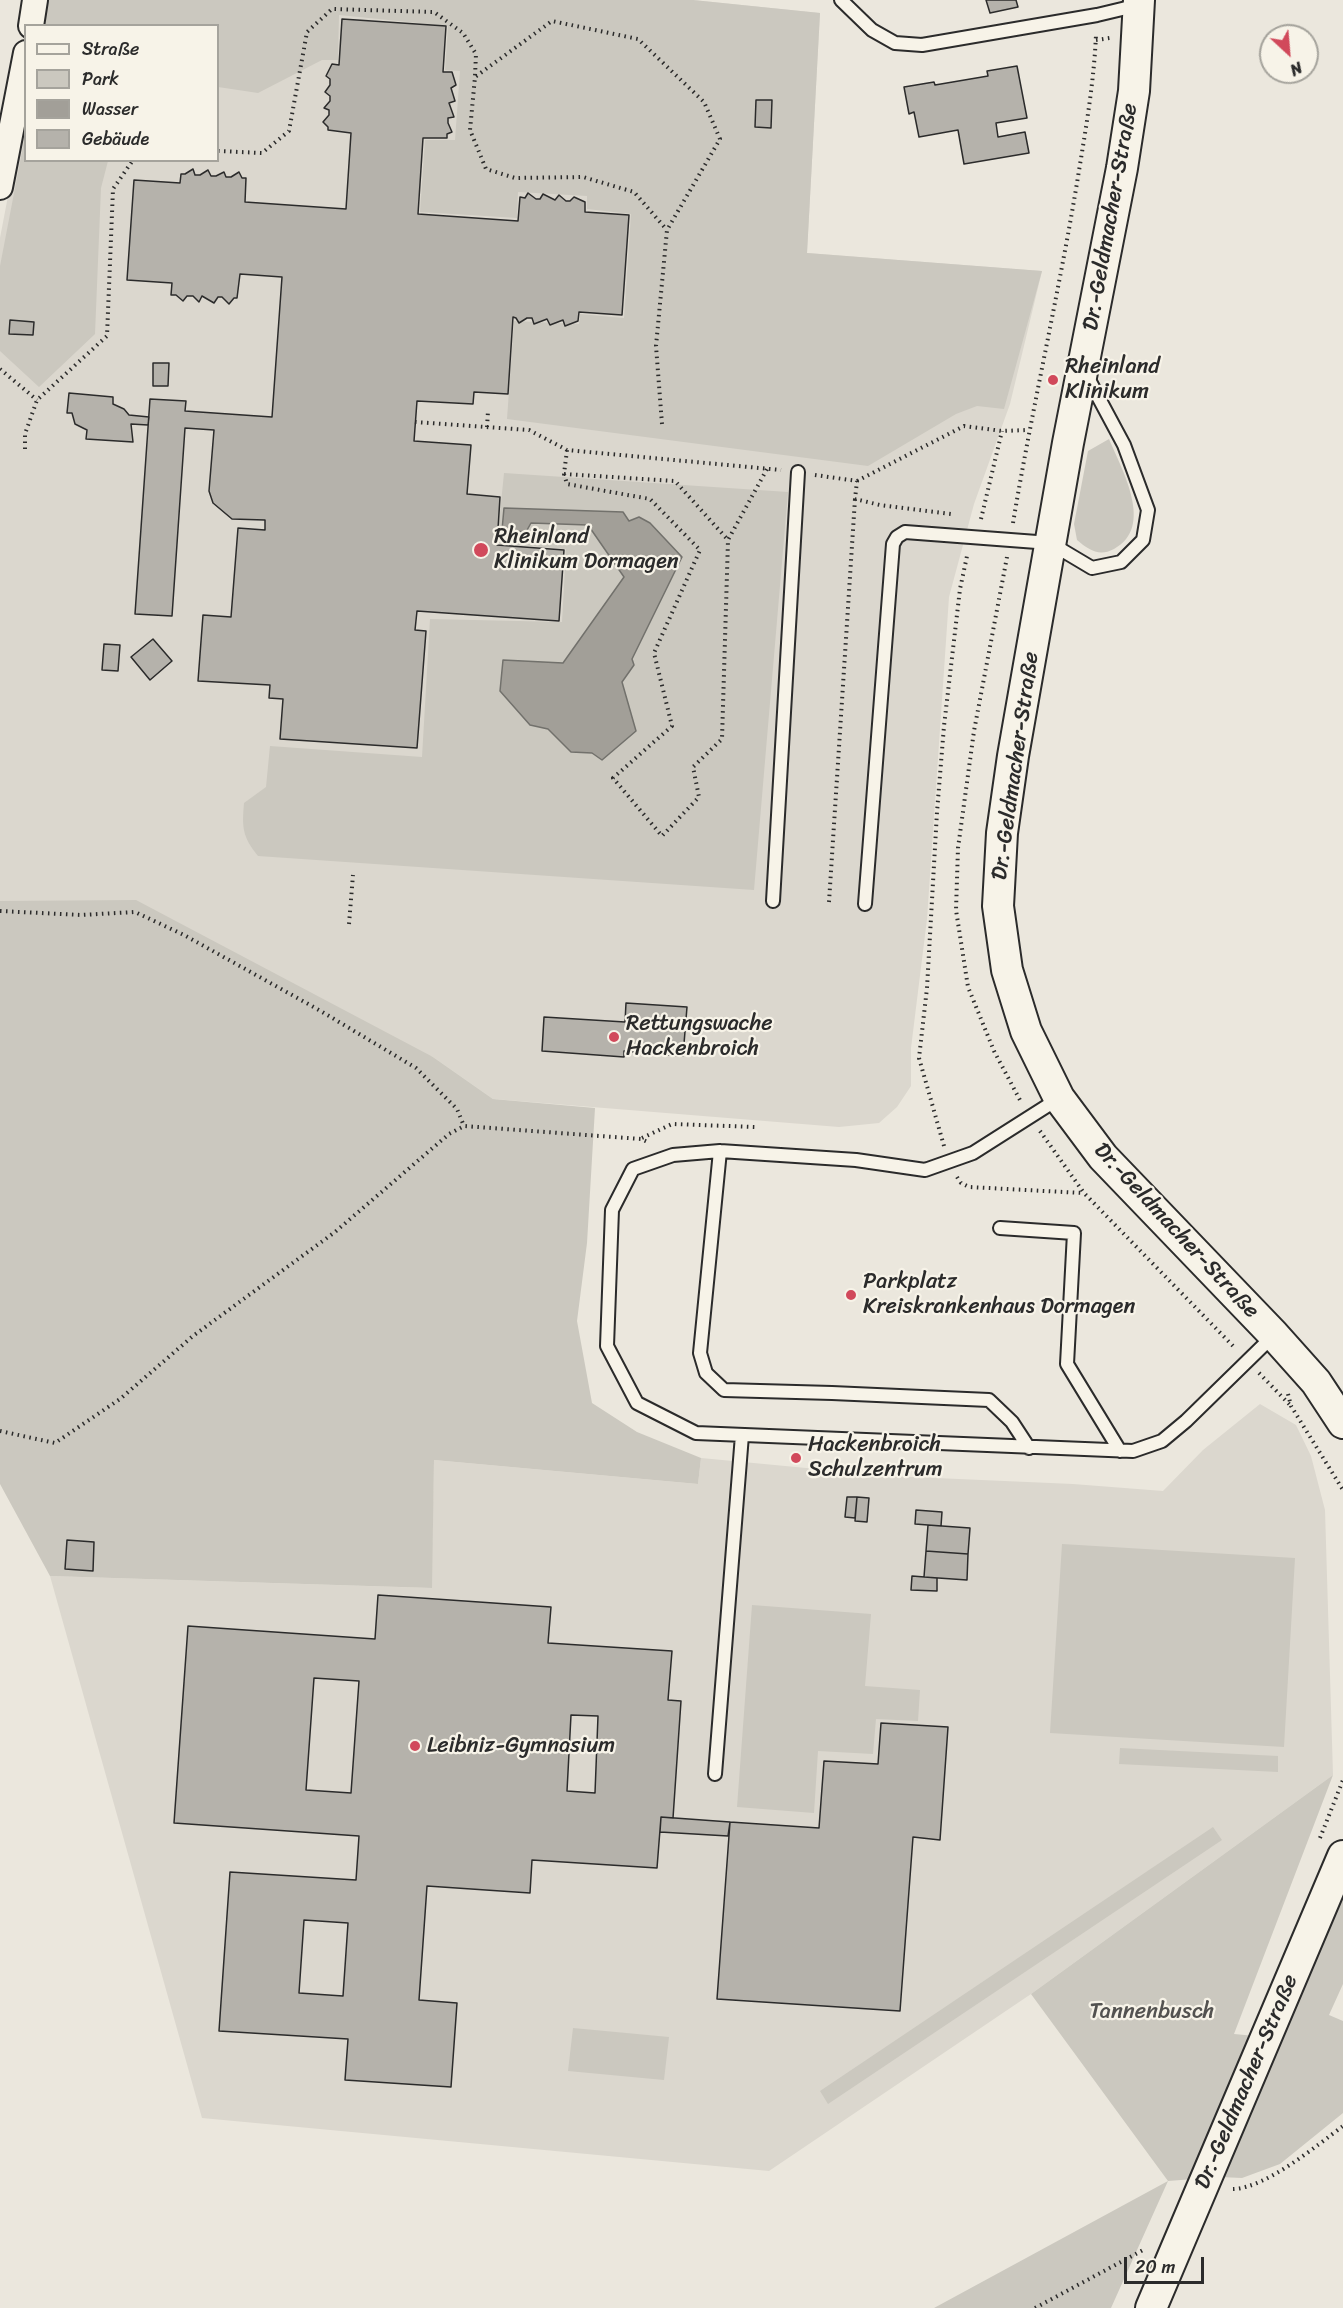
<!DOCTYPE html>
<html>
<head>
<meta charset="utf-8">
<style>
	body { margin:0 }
	#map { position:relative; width:1343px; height:2308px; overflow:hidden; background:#ebe7dd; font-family:Sriracha,sans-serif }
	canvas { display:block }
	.legend { position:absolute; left:24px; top:24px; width:195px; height:138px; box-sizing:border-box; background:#f7f3e8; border:2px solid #a5a39c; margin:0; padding:8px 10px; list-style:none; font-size:18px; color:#2b2b2b }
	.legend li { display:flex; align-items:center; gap:12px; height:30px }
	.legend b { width:30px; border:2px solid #a5a39c }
	.north { position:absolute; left:1259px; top:24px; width:60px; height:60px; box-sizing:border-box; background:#f7f3e8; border:2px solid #a5a39c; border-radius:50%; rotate:154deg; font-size:16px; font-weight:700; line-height:24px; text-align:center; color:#2b2b2b }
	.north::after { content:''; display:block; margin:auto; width:21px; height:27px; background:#d1495b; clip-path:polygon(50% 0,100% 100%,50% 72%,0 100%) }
	.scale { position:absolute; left:1124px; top:2257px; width:80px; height:27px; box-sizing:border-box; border:3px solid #2b2b2b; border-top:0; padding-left:8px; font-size:18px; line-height:21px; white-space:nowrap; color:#2b2b2b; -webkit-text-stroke:4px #f7f3e8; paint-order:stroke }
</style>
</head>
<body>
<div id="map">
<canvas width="1343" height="2308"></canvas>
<ul class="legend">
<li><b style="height:8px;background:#f7f3e8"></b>Straße</li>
<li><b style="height:16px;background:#cbc8bf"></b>Park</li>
<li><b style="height:16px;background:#a29f98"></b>Wasser</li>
<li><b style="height:16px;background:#b5b2ab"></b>Gebäude</li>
</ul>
<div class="north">N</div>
<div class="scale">20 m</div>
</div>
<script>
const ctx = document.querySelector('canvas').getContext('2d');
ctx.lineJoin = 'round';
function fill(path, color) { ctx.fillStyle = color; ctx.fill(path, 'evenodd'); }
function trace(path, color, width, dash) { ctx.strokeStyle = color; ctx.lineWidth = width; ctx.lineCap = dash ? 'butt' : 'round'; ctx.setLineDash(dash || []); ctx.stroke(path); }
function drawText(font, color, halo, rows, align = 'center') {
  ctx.font = font + ' Sriracha,sans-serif'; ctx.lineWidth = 4.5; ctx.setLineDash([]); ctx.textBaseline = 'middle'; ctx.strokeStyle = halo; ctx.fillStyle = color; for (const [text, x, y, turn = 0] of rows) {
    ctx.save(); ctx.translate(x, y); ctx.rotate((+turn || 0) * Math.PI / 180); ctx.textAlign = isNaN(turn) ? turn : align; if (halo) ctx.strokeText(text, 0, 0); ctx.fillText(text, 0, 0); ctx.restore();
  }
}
fill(new Path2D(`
	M46 0H693L820 13 807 253 1042 271 1010 404 974 504 949 597 927 919 911 1048V1086L897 1107 879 1123 839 1127 493 1099 433 1057 0 901V238L25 107 26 160H218V26L41 25Z
	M1260 1404 1296 1425 1311 1456 1325 1510 1333 1775 1031 1994 769 2171 202 2118 50 1576 431 1588 434 1460 698 1484 701 1458 890 1476 1073 1484 1163 1491 1203 1450Z`), '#dbd7ce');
fill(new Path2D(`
	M48 0H693L820 13 807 253 1042 271 1004 409 977 406 956 414 868 466 507 419 514 321 579 324 580 314 624 318 631 214 587 209V196L518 192 517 218 420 212 425 140H455L460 71 445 70 448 26 339 15 338 60H322L258 93 218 87V26H44Z
	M25 136 26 160 108 161 101 188 95 334 39 387 0 351V266Z
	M1109 439C1122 470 1155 527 1114 549 1099 557 1089 550 1077 540L1074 524 1088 451Z
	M504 473 788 492 754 890 258 856C242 836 242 827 244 803L266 787 270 746 422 757 430 619 562 622 566 549 497 543ZM633 521 632 659 634 666 622 682 636 731 592 753 571 752 548 729 530 725 503 660 563 663 624 578 588 525 531 523Z
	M136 900 433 1057 493 1099 595 1108 587 1243 577 1321 592 1403 637 1432 701 1458 698 1484 434 1460 432 1588 50 1576 0 1484V901Z
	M1062 1544 1295 1558 1284 1747 1050 1733Z
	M752 1605 871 1614 865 1686 920 1690 918 1721 876 1719 873 1754 818 1751 814 1813 737 1807Z
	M1120 1748 1278 1756V1772L1119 1764Z
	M1333 1775 1234 2034 1276 2038 1343 1886V1984L1329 2015 1343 2021V2113L1280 2164 1242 2178 1220 2177 1168 2181 1111 2308H934L1168 2181 1031 1994Z
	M1213 1827 1222 1840 828 2104 820 2091Z
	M573 2028 669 2037 664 2080 568 2071Z`), '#cbc8bf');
const water = new Path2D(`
	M504 508 623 512 629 521 639 517 650 523 682 557 632 659 634 665 622 682 636 731 602 760 592 753 571 752 548 729 530 725 500 691 503 660 563 663 624 577 588 525 531 523 526 532 502 530Z`);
fill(water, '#a29f98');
trace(water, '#72716c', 1.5);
const building = new Path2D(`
	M986 0H1016L1018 7 990 13Z
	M342 19 446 26 443 72H452L456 85 451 88 455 101 449 103 454 117 448 118V123L452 132 447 134V138H423L418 214 518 221 520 197 525 198 528 193 536 199H540L543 194 555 200 559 195 566 201H570L574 197 585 202V212L629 215 622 315 579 312 578 321 565 326 563 320 550 325 547 319 534 324 532 318H527L519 323 516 318 513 317 508 394 474 392 473 404 417 401 414 441 471 445 467 494 500 497 497 545 564 550 559 621 417 611 415 630 426 631 417 748 280 739 283 699 269 698 270 685 198 681 203 615 231 617 238 528 265 530V520L232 519 213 503 209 491 214 430 185 428 172 616 135 614 150 399 186 401 185 411 272 417 282 277 240 274 237 298H234L229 304 222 297H218L214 303 202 296 199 302 193 296H187L183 301 176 295H171L172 283 127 280 134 180 180 183 181 174H185L193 169 195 175H200L208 170 211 176H216L224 172 226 177H231L239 172 242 178H246L245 202 346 209 351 133 328 130V127L323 122 329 115V110L324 108 330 101V96L325 92 330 85V79L326 76 332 64 339 65Z
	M1017 66 1027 118 996 123 998 137 1025 132 1029 153 964 164 958 130 919 137 914 112 909 114 904 87 934 82 935 85 988 76 987 71Z
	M756 100H772L771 128 755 127Z
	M10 320 34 322 33 335 9 334Z
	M153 363H169L168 386H153Z
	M69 393 113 397V404L124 409 129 415 149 417 148 425 131 424 133 442 86 439 87 430 75 424 72 413H67Z
	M153 639 172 661 150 680 131 657Z
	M104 644 120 645 118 671 102 670Z
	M626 1003 687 1007 683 1056 624 1051V1057L542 1051 544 1017 625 1022Z
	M847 1497H857L855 1518 845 1517Z
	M857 1497 869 1498 867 1522 855 1521Z
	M916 1510 942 1512 941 1526 915 1524Z
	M928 1525 970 1528 968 1554 926 1551Z
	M67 1540 94 1542 93 1571 65 1569Z
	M926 1551 968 1554 967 1580 924 1577Z
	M912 1576 937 1578V1591L911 1590Z
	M378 1595 551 1607 548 1643 672 1651 668 1700 681 1701 673 1818 661 1817 657 1868 532 1860 530 1893 427 1886 419 2000 457 2003 451 2087 345 2080 348 2039 219 2031 230 1872 356 1880 359 1836 174 1823 188 1626 375 1639ZM314 1678 359 1681 351 1793 306 1790ZM571 1715 598 1716 595 1793 567 1791ZM304 1920 348 1923 343 1996 299 1993Z
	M881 1723 948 1727 940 1840 913 1837 900 2011 717 1999 730 1822 819 1828 824 1761 878 1764Z
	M661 1817 730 1822 728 1836 660 1832Z`);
fill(building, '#b5b2ab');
trace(building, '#2b2b2b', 1.5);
const service = new Path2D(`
	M841 0 872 30 895 43 922 45 1097 15 1139 5
	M773 901 798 472
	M865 904 893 544 897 537 905 532 1050 543 1092 568 1121 562 1143 540 1148 510 1124 445 1087 376
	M1058 1099 973 1153 925 1170 856 1160 720 1151 673 1155 633 1169 612 1210 607 1346 637 1403 696 1433 1133 1451 1162 1441 1186 1421 1274 1335
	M720 1151 700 1353 706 1373 724 1390 832 1393 989 1400 1012 1422 1029 1448
	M1000 1228 1074 1233 1067 1364 1120 1451
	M715 1774 742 1435`);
const minor = new Path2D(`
	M31 26 35 0
	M0 187 26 53`);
const tertiary = new Path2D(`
	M1139 0 1134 91 1122 168 1068 443 1013 756 1002 833 998 906 1007 970 1026 1031 1059 1098 1103 1157 1274 1335 1316 1382 1343 1423
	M1151 2308 1343 1856`);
trace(service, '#2b2b2b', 16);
trace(minor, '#2b2b2b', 28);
trace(tertiary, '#2b2b2b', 34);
trace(new Path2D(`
	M1096 40 1110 38
	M218 151 262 153 289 131 307 32 332 9 434 12 463 33 476 54 475 76
	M0 369 37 400
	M415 422 529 430 567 450 781 470
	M662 424 656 346 667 230 720 139 704 102 638 39 552 21 475 77 470 130 486 169 515 178 583 177 634 192 667 230
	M487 427 488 411
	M25 449V434L37 400 107 336 113 189 133 160
	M567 450 564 474 567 484 650 499 700 550 654 653 672 726 613 778 662 836 699 797 693 767 722 739 728 540 767 469
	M564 474 675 481 728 540
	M815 475 857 481 855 499 880 505 951 514
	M857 481 964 426 1002 431 1028 430
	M981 519 1002 431
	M1013 523C1032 409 1058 297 1077 183 1085 133 1094 84 1096 34
	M1007 557 974 731 958 848 956 910 968 987 994 1051 1021 1102
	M829 902 855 499
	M0 911 81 915 135 912 184 935 319 1010 416 1068 457 1109 464 1126
	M349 924 353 875
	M1040 1131 1084 1193 1235 1348
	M642 1138 672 1124 755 1127
	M944 1146 919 1058 927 988 937 812 944 726 960 589 967 556
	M957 1177 961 1183 969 1187 1083 1193
	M1259 1373 1291 1406
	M1288 1394 1291 1406 1343 1490
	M0 1431 55 1443 120 1399 193 1336 335 1232 449 1134 464 1126 641 1139 650 1143
	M1320 1838 1343 1780
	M1233 2189C1266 2188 1316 2146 1343 2126
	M1035 2308 1145 2249`), '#2b2b2b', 4, [1.5, 4.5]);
trace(service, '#f7f3e8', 12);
trace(minor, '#f7f3e8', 24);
trace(tertiary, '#f7f3e8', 30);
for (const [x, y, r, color] of [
	[1053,380,6,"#d1495b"],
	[481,550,8,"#d1495b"],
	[614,1037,6,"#d1495b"],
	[851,1295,6,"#d1495b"],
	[796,1458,6,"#d1495b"],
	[415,1746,6,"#d1495b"]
]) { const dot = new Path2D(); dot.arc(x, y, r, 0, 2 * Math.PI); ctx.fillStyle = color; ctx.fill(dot); trace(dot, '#f7f3e8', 2); }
drawText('22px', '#2b2b2b', '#f7f3e8', [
	["Dr.-Geldmacher-Straße",1111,217,-80],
	["Dr.-Geldmacher-Straße",1016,766,-82],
	["Dr.-Geldmacher-Straße",1176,1231,47],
	["Dr.-Geldmacher-Straße",1247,2082,-67]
]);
drawText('22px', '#2b2b2b', '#f7f3e8', [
	["Rheinland",1065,367],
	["Klinikum",1065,392],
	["Rheinland",494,537],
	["Klinikum Dormagen",494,562],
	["Rettungswache",626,1024],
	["Hackenbroich",626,1049],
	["Parkplatz",863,1282],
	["Kreiskrankenhaus Dormagen",863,1307],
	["Hackenbroich",808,1445],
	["Schulzentrum",808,1470],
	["Leibniz-Gymnasium",427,1746]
], 'left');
drawText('22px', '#535250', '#f7f3e8', [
	["Tannenbusch",1152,2012]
]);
</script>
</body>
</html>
